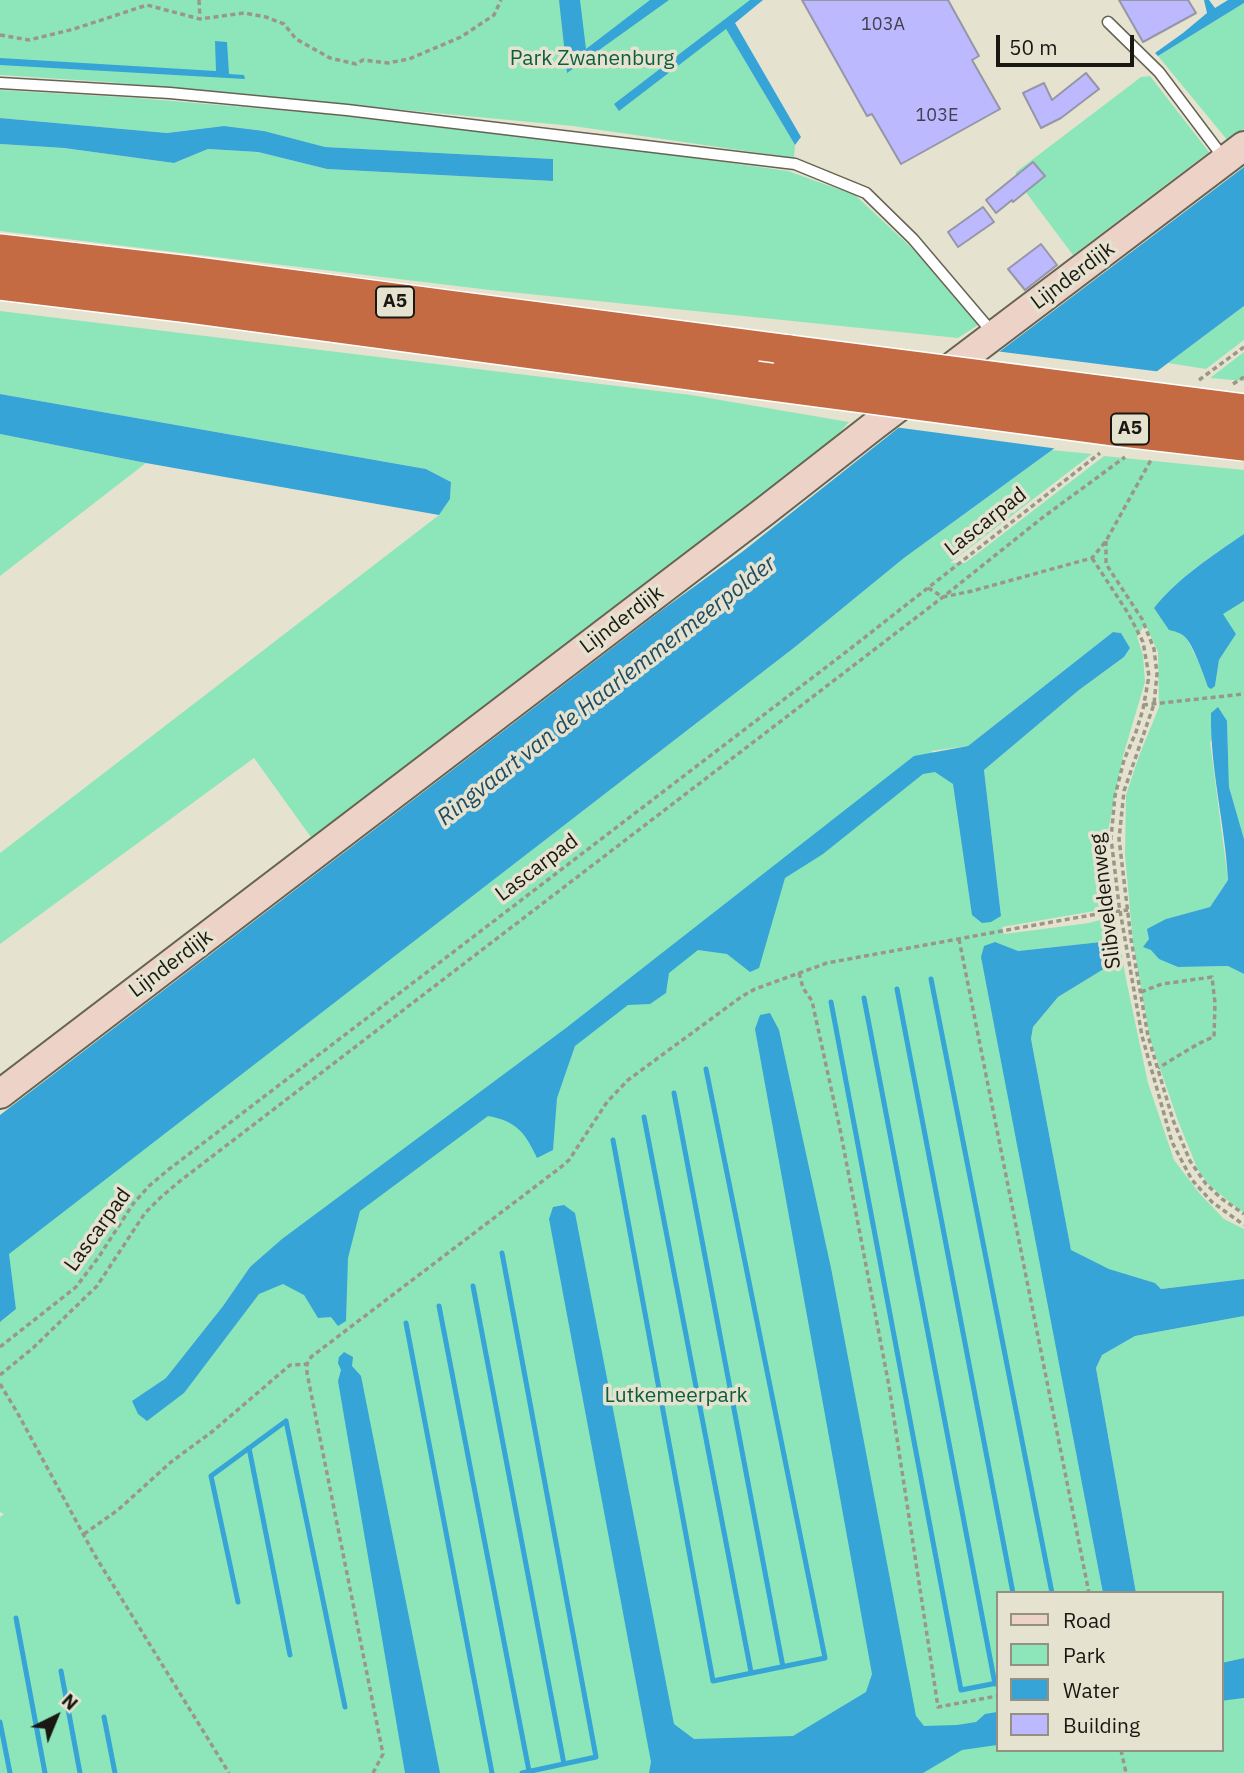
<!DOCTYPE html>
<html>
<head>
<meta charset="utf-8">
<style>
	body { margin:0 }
	#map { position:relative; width:1244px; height:1773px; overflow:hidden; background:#e6e2d0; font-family:"IBM Plex Sans",sans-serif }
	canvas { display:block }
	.legend { position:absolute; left:996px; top:1591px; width:228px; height:161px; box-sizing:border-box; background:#e6e2d0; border:2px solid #949184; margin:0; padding:9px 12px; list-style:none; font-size:21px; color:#191812 }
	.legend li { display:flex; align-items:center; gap:14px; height:35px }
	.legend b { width:35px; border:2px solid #949184 }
	.north { position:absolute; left:21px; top:1682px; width:70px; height:70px; -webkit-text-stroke:5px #e6e2d0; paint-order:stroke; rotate:43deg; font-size:19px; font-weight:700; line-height:28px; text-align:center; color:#191812 }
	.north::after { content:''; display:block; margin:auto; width:24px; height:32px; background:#191812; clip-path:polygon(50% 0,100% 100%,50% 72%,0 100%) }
	.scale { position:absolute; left:996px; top:35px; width:138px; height:32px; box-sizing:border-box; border:4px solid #191812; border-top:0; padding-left:9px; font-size:21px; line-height:24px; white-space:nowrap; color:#191812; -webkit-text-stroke:5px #e6e2d0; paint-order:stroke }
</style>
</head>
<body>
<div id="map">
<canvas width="1244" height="1773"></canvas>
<ul class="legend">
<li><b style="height:9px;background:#edd3c7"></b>Road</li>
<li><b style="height:19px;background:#8de6b9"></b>Park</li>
<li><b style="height:19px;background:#36a4d6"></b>Water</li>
<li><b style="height:19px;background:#bcb9ff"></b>Building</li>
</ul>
<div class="north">N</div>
<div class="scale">50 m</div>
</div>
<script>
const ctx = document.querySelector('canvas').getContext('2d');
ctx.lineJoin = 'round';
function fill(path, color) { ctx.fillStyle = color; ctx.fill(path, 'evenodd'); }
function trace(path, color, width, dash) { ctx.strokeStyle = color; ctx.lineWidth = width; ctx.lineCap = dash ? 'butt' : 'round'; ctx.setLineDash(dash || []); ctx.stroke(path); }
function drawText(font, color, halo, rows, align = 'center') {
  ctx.font = font + ' "IBM Plex Sans",sans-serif'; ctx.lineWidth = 7; ctx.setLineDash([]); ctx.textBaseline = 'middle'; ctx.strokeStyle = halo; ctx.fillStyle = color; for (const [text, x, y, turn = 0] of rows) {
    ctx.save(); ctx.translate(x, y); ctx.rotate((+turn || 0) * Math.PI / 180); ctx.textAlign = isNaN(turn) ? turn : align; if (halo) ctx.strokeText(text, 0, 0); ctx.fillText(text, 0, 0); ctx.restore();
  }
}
fill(new Path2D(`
	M0 0H762L726 29 795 145 794 158 573 126 107 82 0 75Z
	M1244 3V129L1228 141 1158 56Z
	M1150 76 1209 152 1073 255 1016 179V172L1141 77Z
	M0 90 137 98 326 114 567 140 788 171 855 195 914 250 978 325 958 338 490 290 0 231V144L64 148 174 163 208 149 258 152 327 169 553 181V159L324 147 264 131 224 126 167 133 0 118Z
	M1244 306V340L1206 369 1168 363Z
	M0 311 691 395 849 422 817 458 313 840 254 758 0 944V853L439 515 450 499 451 482 426 469 0 394Z
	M1244 352V381L1210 378Z
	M0 434 146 463 0 576Z
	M1052 450 1092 454 950 563H965L1104 456 1244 470V534C1212 556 1179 577 1154 608L1176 631 1186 637 1199 663 1208 687 1215 686 1219 660 1236 634 1222 614 1244 601V839L1229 787 1227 721 1210 742 1228 880 1210 907 1166 919 1151 949 1178 967 1229 966 1244 974V1213L1237 1208 1209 1185 1198 1170 1178 1121 1150 1039 1133 943 1125 855 1126 795 1139 756 1159 707 1158 652 1145 624 1137 637 1143 655 1145 682 1123 756 1105 846 1112 908 1002 927 1004 934 1089 923 1110 917 1116 921 1126 979 1148 1083 1174 1160 1200 1194 1224 1219 1244 1229V1279L1161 1289 1154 1283 1109 1269 1071 1251 1031 1039 1033 1027 1058 997 1107 967 1105 949 1101 942 1018 951 1112 1593H997V1750H1221V1701L1244 1698V1773H0V1517L4 1514 0 1512V1322L16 1309 8 1254 795 647 904 558ZM1113 632 1121 633 1130 648 1124 657 1079 690 984 770 1001 916 951 765 931 751 968 746ZM262 1258 138 1413 133 1401 166 1378 223 1306 250 1267Z
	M1244 1316V1658L1221 1663V1593H1136L1096 1368 1102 1355 1135 1336Z`), '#8de6b9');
fill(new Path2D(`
	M559 0H580L586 49 650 0H669L567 73Z
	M750 0H763L735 23 801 137 795 145 726 29 619 111 614 104Z
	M1204 0H1209L1215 8 1228 0H1244V3L1158 56 1155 53 1183 33 1207 13Z
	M215 41 227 42 229 74 244 75 245 79 0 65V58L216 71Z
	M0 118 167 133 224 126 264 131 325 147 553 159V181L327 169 258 152 208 149 174 163 64 148 0 144Z
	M1244 167V306L1052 450 904 558 795 647 9 1254 16 1309 0 1322V1115L662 610 742 552 897 429Z
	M0 394 426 469 451 482 450 499 439 515 146 463 0 434Z
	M1244 534V601L1223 614 1236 634 1219 660 1215 686 1211 689 1208 687C1204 676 1193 644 1185 637 1181 633 1174 631 1169 630L1154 608C1179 577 1212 556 1244 534Z
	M1113 632 1121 633 1130 648 1124 657 1079 690 984 770 1001 916 991 922 982 923 972 915 953 784 935 772 923 774 823 854 785 878 759 968 750 972 727 954 698 950 669 973 666 993 650 1004 628 1005 575 1046 557 1098 553 1150 537 1158C525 1132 516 1121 488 1116L360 1211 348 1258 346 1321 338 1326 331 1317 318 1318 304 1295 283 1284 259 1294 184 1393 147 1421 138 1414 132 1401 166 1378 223 1306 250 1267 282 1239 566 1028 914 756 968 746Z
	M1218 707 1227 721 1229 787 1244 839V974L1228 966 1178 967 1159 959 1151 950 1143 947 1149 939 1147 929 1166 919 1210 907 1228 880C1225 824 1210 769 1211 713Z
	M995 942 1018 951 1101 942 1106 949 1113 955 1106 962 1107 967 1058 997 1033 1027 1031 1039 1071 1250 1109 1269 1155 1283 1161 1289 1244 1279V1316L1135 1336 1102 1355 1096 1368 1136 1593H1103L981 957 984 946Z
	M770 1013 779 1030 831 1268 916 1716 924 1726 957 1725 976 1722 985 1714 997 1712V1745L962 1750 923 1773H649L651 1762 549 1219 553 1207 564 1205 575 1213 674 1724 694 1739 793 1736 866 1692 872 1674 755 1029 760 1015Z
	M344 1352 353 1357 352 1366 361 1376 440 1773H405L338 1381 341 1370 338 1363 339 1357Z
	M1244 1658V1698L1221 1701V1663Z`), '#36a4d6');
fill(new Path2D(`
	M995 351 1162 372 1059 449 894 427Z`), '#e6e2d0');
trace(new Path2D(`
	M931 979 1052 1593
	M897 989 1013 1593
	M864 998 995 1684
	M831 1002 961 1690 997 1683
	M674 1093 783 1667
	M644 1117 751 1672
	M613 1140 713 1681 825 1658 706 1069
	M502 1253 596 1757 522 1773
	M473 1286 564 1764
	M439 1306 529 1771
	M406 1323 492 1773
	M249 1448 290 1655
	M238 1602 211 1476 286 1421 345 1707
	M16 1618 45 1773
	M61 1671 80 1773
	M104 1717 115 1773
	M0 1722 10 1773`), '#36a4d6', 5);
const building = new Path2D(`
	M802 0H948L979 56 972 60 1000 109 901 164 872 114 867 116Z
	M1119 0H1188L1196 13 1143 42Z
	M1086 73 1099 89 1061 118 1041 128 1023 93 1044 83 1052 100Z
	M1033 162 1045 176 1013 202 1012 200 996 213 986 200Z
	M983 207 994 222 958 247 948 232Z
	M1041 244 1057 265 1025 290 1008 269Z`);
fill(building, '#bcb9ff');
trace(building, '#9696a7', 2);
const lane = new Path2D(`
	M1108 22 1159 72 1223 157
	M0 83 170 93 347 110 795 164 866 193 913 239 992 332`);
const secondary = new Path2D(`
	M0 1094 765 511 875 425 1244 146`);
const highway = new Path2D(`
	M0 253 189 275 790 354
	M0 281 188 304 756 380`);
trace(lane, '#666353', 13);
trace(secondary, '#666353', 32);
trace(highway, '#fff', 40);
trace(new Path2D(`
	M199 0 200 19
	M0 35 29 40 74 29 147 5 200 19 244 13 266 17 284 24 296 39 330 58 356 64 363 60 388 63 409 59 461 37 494 15 501 0
	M1199 380 1244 347
	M1233 384 1244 377
	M1106 541V564L1142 619 1154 649 1157 674 1154 704 1124 791 1119 839 1131 939 1148 1036 1173 1120 1190 1161 1206 1184 1222 1199 1244 1214
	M1092 558 1128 613 1143 642 1149 676 1143 709 1136 732 1124 760 1115 796 1111 838 1119 905 1142 1036 1172 1142 1184 1165 1192 1180 1212 1202 1244 1225
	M928 588 943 597 972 591 1092 558 1106 541 1152 458
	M1143 705 1244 694
	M959 939 1089 1593
	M799 973 803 988 812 1001 840 1129 889 1386 938 1707 997 1696
	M1141 992 1162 984 1212 977 1215 1003 1214 1037C1198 1042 1174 1059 1158 1068
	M0 1347 76 1287 98 1258 133 1204 149 1186 168 1170 846 652 1100 453
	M0 1375 33 1348 97 1286 145 1213 160 1198 180 1181 943 597 1042 518 1125 457
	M0 1384 17 1412 94 1554 229 1773
	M84 1534 118 1510 171 1462 213 1431 290 1365 307 1364
	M1121 1750 1126 1773
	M373 1773 383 1754 307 1373V1364L311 1357 561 1167 569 1160 607 1102 628 1080 741 997 755 989 827 963 1018 928 1103 913 1128 910`), '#9a9789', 3.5, [5, 3.5]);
trace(lane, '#fff', 10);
trace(secondary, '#edd3c7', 28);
trace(highway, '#c46b43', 37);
const highwayBridge = new Path2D(`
	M790 354 1244 413
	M756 380 1113 427 1244 442`);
trace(highwayBridge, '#fff', 40, []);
trace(highwayBridge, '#c46b43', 37);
drawText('18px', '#42404d', null, [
	["103A",883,25],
	["103E",937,116]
]);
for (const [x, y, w] of [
	[395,302,38],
	[1130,429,38]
]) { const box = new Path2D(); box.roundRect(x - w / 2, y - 15.5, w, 31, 5); ctx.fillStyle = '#e6e2d0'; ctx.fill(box); trace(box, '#191812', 2); }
drawText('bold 19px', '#191812', null, [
	["A5",395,302],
	["A5",1130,429]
]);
drawText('21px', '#0b5e3e', '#e6e2d0', [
	["Park Zwanenburg",592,59],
	["Lutkemeerpark",676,1396]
]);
drawText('21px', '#191812', '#e6e2d0', [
	["Lijnderdijk",1073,276,-37],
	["Lascarpad",986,522,-38],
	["Lijnderdijk",622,620,-37],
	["Lascarpad",537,868,-37],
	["Slibveldenweg",1106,901,-97],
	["Lijnderdijk",171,964,-37],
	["Lascarpad",98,1230,-54]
]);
drawText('italic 23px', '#204c62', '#e6e2d0', [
	["Ringvaart van de Haarlemmermeerpolder",607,691,-38]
]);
</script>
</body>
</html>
